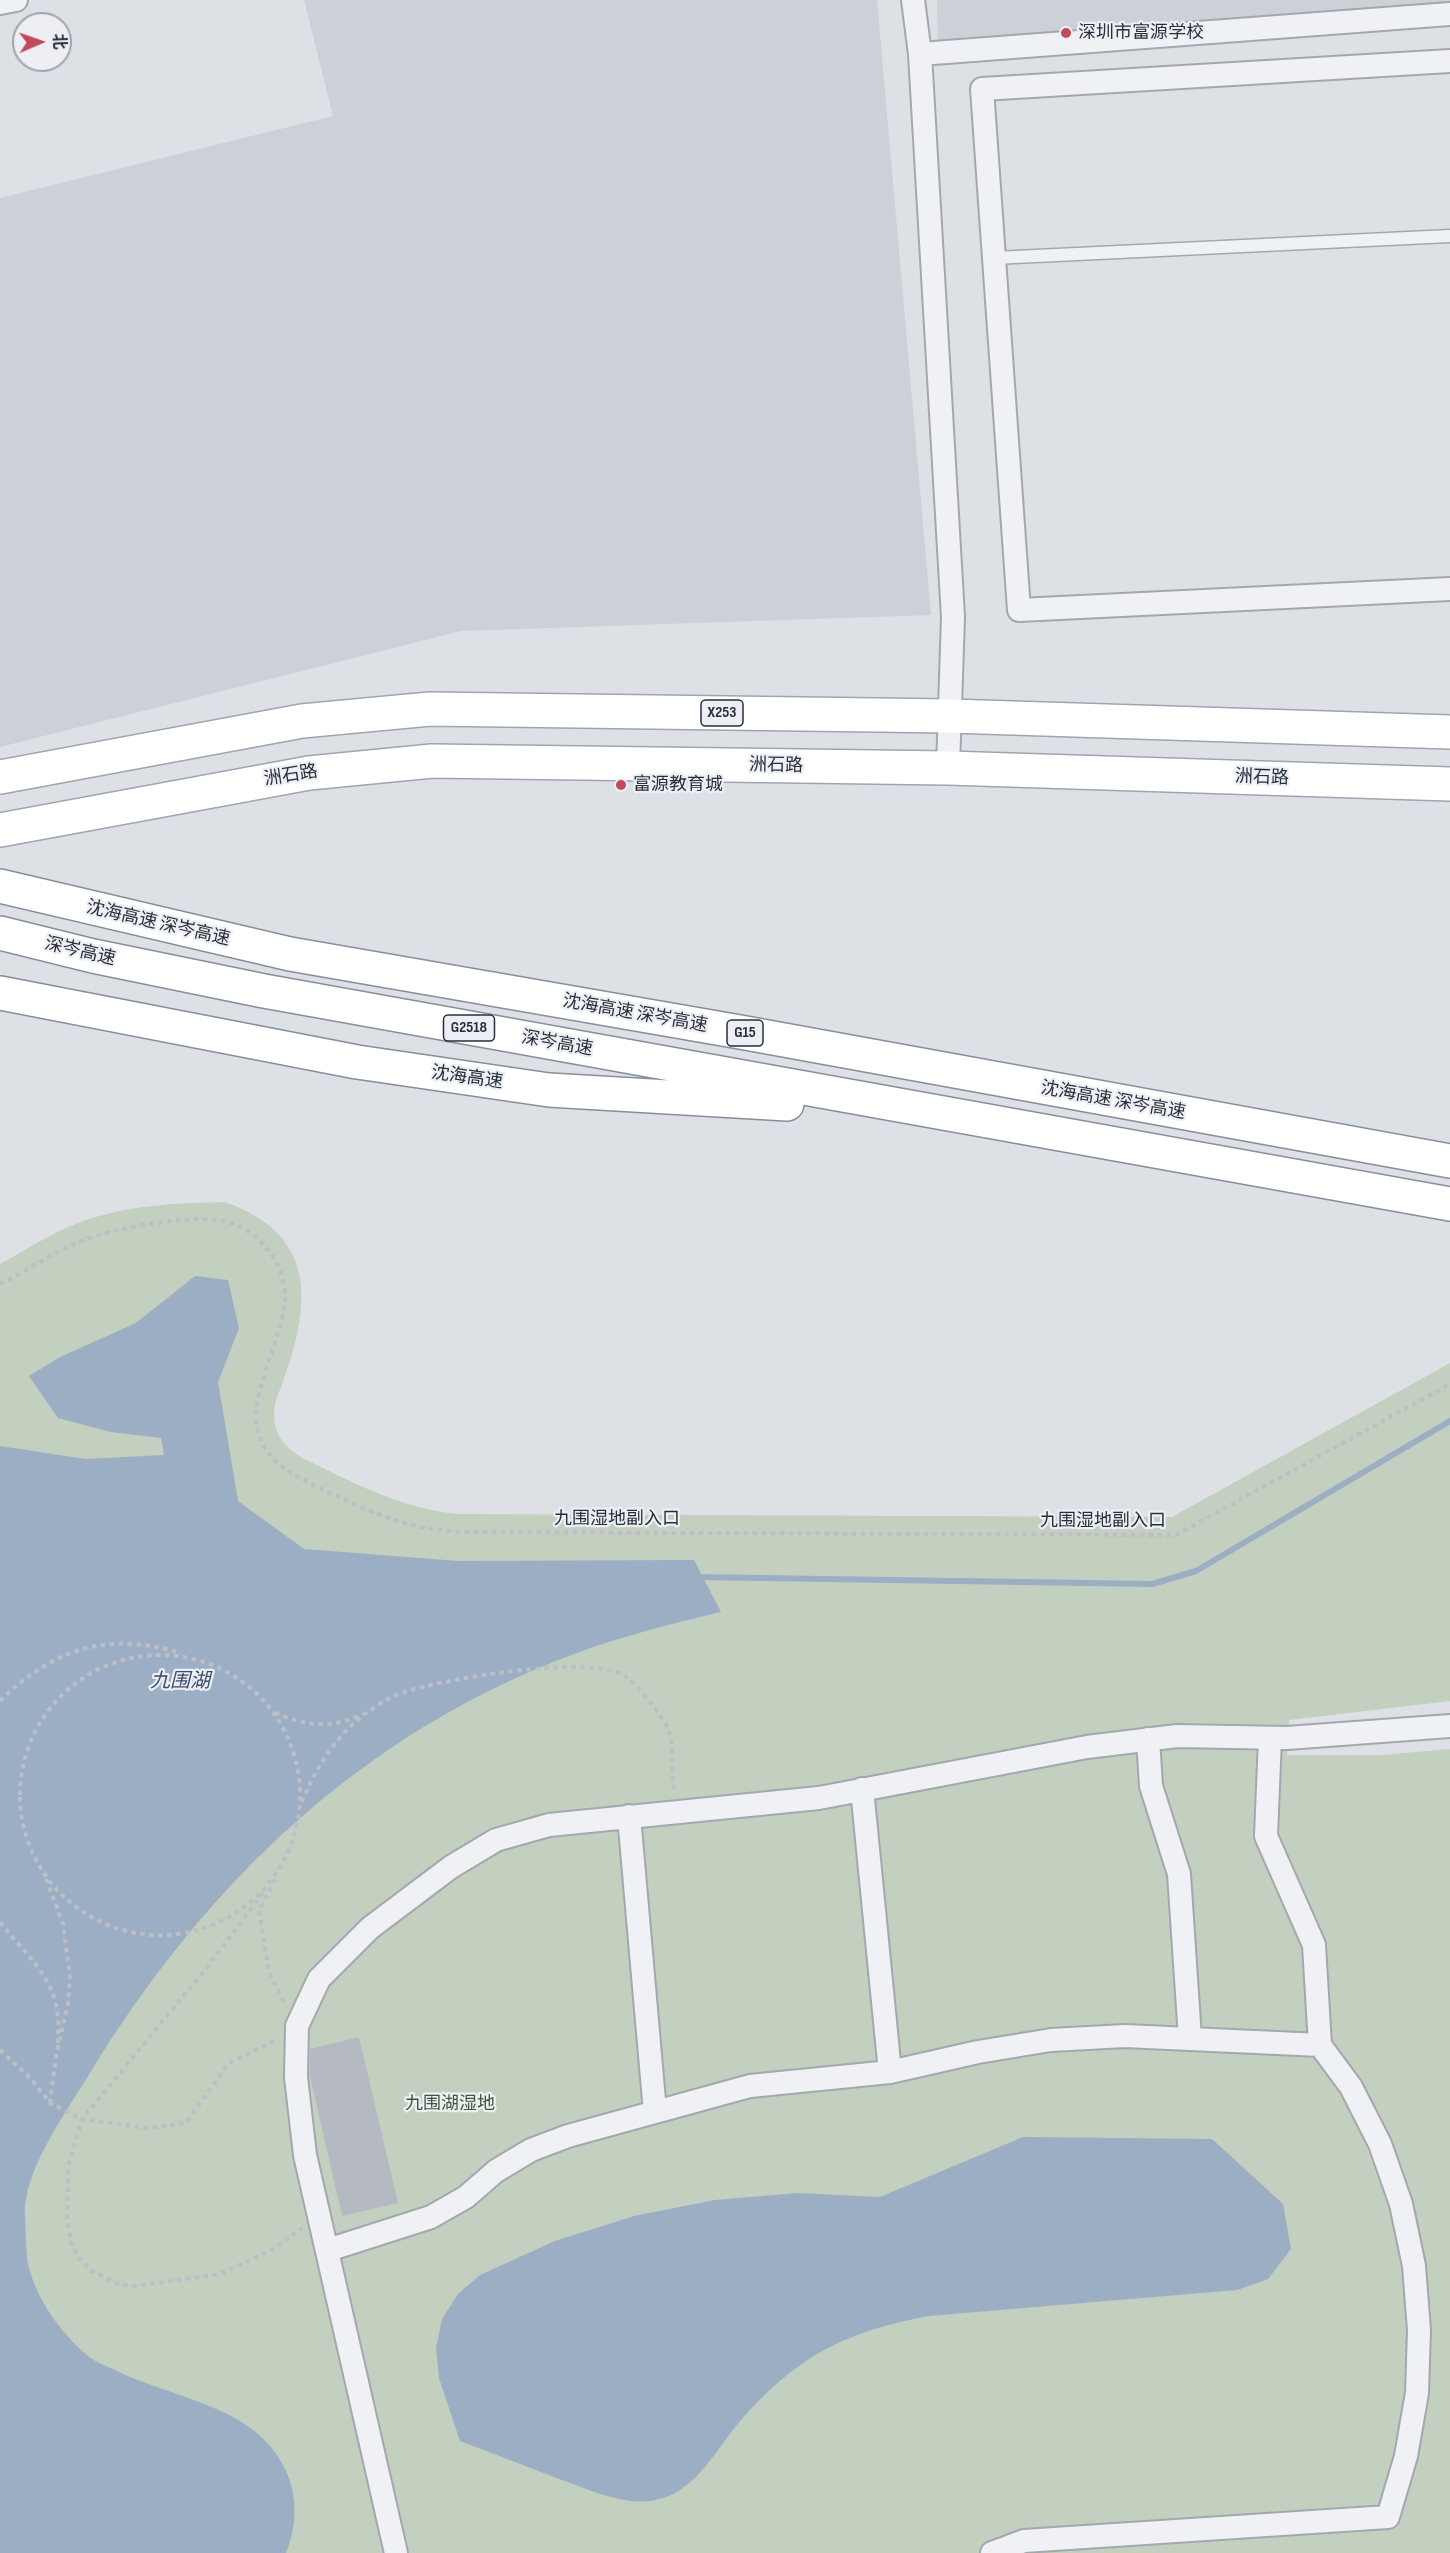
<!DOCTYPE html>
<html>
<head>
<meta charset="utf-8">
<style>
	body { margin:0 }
	#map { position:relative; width:1450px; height:2553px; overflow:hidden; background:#dde1e6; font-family:"Sofia Sans Condensed","Noto Sans SC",sans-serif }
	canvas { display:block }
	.north { position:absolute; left:12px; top:12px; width:60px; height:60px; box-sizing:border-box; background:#edeff4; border:2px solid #9ea2aa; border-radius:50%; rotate:88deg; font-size:16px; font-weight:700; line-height:24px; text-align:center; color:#282f3b }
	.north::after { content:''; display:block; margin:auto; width:21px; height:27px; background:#c24b5b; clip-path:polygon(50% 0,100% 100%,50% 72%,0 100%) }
</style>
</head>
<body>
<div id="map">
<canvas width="1450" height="2553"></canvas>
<div class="north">北</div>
</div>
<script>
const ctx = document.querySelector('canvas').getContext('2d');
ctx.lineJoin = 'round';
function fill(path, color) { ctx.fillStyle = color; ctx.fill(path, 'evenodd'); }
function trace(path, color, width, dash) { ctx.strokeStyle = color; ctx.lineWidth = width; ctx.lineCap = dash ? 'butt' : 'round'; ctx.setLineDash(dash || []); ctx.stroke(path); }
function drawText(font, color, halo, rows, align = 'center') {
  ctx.font = font + ' "Sofia Sans Condensed","Noto Sans SC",sans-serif'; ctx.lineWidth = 4.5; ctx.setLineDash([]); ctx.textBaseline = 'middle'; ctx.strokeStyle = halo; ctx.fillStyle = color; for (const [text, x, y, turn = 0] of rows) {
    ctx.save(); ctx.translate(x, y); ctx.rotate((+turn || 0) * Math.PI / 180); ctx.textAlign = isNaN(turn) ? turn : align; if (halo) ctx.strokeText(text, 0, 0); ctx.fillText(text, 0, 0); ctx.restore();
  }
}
fill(new Path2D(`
	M304 0H877L931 615 461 631 0 747V198L333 116Z
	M937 0H1450V14L938 52Z`), '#ccd0d7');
fill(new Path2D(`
	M225 1202C329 1239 307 1321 275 1403 273 1418 274 1431 284 1443 294 1456 312 1462 327 1470 370 1491 409 1509 458 1514L1172 1517 1450 1363V1701L1289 1720 1287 1755H1382L1450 1749V2553H0V1264C26 1250 51 1233 78 1223 125 1205 176 1203 225 1202Z`), '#c3cfbf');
fill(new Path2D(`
	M195 1276 228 1280 239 1328 218 1382 238 1501 304 1549 458 1561 694 1560 721 1612C671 1624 622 1636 574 1654 362 1733 206 1883 90 2073 67 2111 22 2172 25 2217 26 2233 25 2252 29 2268 38 2302 62 2334 89 2357 96 2362 106 2366 115 2370 173 2399 255 2405 285 2469 298 2496 297 2526 286 2553H0V1446L85 1459 164 1455 161 1438 111 1432 58 1418 29 1376 60 1357 136 1323Z
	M1023 2137 1212 2139 1283 2204 1291 2249 1268 2279 1237 2290 929 2316C885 2324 844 2336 806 2361 782 2377 761 2397 742 2419 710 2455 691 2507 631 2501 607 2498 584 2488 562 2480 528 2467 494 2454 460 2441L439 2378 436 2348 442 2319 458 2294 480 2275 555 2241 634 2216 715 2200 797 2193 880 2197Z`), '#9baec3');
trace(new Path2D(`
	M695 1577 1152 1584 1196 1571 1450 1421`), '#9baec3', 6);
fill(new Path2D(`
	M359 2037 398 2203 342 2216 310 2076V2049Z`), '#b5bac2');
const service = new Path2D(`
	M994 258 1450 236`);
const minor = new Path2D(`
	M913 0 920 54 953 617 948 768
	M0 3 16 0
	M920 54 1450 14
	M1450 61 982 89 1019 610 1450 589
	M1148 1739 1151 1786 1179 1874 1190 2038
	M862 1789 890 2072
	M629 1816 655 2112
	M328 2250 431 2217 466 2197 496 2171 531 2150 568 2136 750 2086 890 2072 978 2052 1051 2040 1125 2036 1320 2045
	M396 2553 305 2155 296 2077 297 2026 319 1979 370 1928 451 1867 496 1840 549 1825 819 1798 1087 1747 1177 1736 1287 1738 1450 1726
	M992 2553 1024 2541 1388 2517 1406 2456 1417 2393 1419 2330 1414 2266 1401 2204 1380 2144 1351 2087 1320 2045 1314 1945 1266 1836 1270 1738`);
const primary = new Path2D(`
	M0 777 302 721 430 709 950 716 1450 732
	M0 830 309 773 432 761 948 768 1450 784`);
const motorway = new Path2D(`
	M0 886 290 954 740 1032 1450 1161
	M0 933 93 956 264 991 1450 1204
	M0 993 357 1062 549 1090 787 1104`);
trace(service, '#a3a8af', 15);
trace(minor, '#a3a8af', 26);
trace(primary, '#9ea5b1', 36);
trace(motorway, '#868e9b', 36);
trace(new Path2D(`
	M0 1284C28 1270 56 1251 84 1240 115 1228 191 1214 223 1221 258 1228 287 1264 285 1300 282 1342 246 1398 259 1436 264 1448 271 1458 280 1465 302 1483 380 1517 408 1524 424 1528 440 1530 457 1532L1176 1535 1450 1384
	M20 1795a140 140 0 1 1 280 0a140 140 0 1 1-280 0Z
	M0 1701C54 1648 108 1631 181 1653
	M275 1713C306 1726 332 1729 363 1714
	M302 1802C316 1766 339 1731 372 1709 381 1703 393 1695 404 1692 445 1679 594 1652 628 1678 636 1684 665 1720 668 1728 674 1747 672 1772 674 1792
	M46 1879 63 1924 70 1977 68 2004 56 2056 50 2102
	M275 1879 259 1911 269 1972 285 2004
	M263 1893 200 1976 82 2119 68 2167 67 2217 71 2242 78 2257 90 2270 120 2285 137 2286 220 2274 273 2249 302 2228
	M0 1922C34 1966 65 1982 57 2046
	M0 2050 30 2078 50 2103 82 2119 146 2128 186 2123 229 2063 277 2039`), '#bcbfc5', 4, [4.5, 4.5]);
trace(service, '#f0f1f5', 12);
trace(minor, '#f0f1f5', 22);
trace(primary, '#fff', 33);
trace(motorway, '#fff', 33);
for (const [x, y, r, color] of [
	[1066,33,6,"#c24b5b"],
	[621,785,6,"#c24b5b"]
]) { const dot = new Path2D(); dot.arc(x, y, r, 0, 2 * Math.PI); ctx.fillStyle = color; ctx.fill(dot); trace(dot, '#edeff4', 2); }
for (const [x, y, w] of [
	[722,713,42],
	[469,1028,51],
	[745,1033,36]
]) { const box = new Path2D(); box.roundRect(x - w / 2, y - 13, w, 26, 4.5); ctx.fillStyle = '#edeff4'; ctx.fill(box); trace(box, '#282f3b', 1.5); }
drawText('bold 16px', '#282f3b', null, [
	["X253",722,713],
	["G2518",469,1028],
	["G15",745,1033]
]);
drawText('18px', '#282f3b', '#edeff4', [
	["深圳市富源学校",1078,33],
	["富源教育城",633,785]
], 'left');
drawText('18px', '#282f3b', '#edeff4', [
	["洲石路",776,766,1],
	["洲石路",291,776,-9],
	["洲石路",1262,778,2],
	["沈海高速 深岑高速",158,924,13],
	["深岑高速",80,952,13],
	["沈海高速 深岑高速",635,1014,10],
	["深岑高速",557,1044,10],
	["沈海高速",467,1078,8],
	["沈海高速 深岑高速",1113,1101,10],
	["九围湿地副入口",617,1519],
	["九围湿地副入口",1103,1521]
]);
drawText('18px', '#3c5637', '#edeff4', [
	["九围湖湿地",450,2104]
]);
drawText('italic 20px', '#364d6c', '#edeff4', [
	["九围湖",180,1682]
]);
</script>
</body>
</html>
